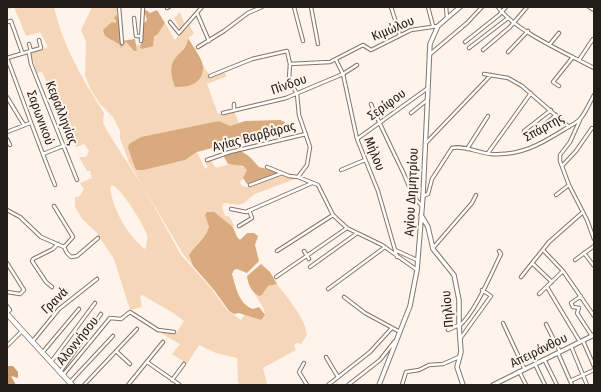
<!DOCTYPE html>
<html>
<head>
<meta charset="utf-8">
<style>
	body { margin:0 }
	#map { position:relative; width:601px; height:392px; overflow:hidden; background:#fef4eb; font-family:"Fira Sans Condensed",sans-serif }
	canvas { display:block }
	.frame { position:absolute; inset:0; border:8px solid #231d17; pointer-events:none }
</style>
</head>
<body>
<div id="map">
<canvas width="601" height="392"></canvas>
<div class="frame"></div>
</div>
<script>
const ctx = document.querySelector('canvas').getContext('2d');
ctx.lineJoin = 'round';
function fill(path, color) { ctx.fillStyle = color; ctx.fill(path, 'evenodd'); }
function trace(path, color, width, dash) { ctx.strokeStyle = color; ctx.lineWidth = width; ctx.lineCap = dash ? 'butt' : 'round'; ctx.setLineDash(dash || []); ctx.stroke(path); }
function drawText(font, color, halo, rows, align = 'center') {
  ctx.font = font + ' "Fira Sans Condensed",sans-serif'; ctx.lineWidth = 4; ctx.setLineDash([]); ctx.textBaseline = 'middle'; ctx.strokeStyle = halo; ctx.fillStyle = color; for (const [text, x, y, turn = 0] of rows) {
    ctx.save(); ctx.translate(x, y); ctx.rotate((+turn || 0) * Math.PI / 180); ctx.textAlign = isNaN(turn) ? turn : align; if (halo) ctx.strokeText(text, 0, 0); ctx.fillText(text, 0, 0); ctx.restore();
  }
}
fill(new Path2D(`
	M7 7H54C63 46 83 80 104 113L103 122 107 131 145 190 181 255 211 288 227 310 241 320 244 315H265L263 307 254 293 259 296 262 295 268 286 277 284C288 299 305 317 307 335L301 344 297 343 294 345 296 350 263 368 267 383 264 385H243L238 383 237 358 216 353 199 345 187 364 172 354 180 344 162 334 163 332 176 333 184 321 170 311 142 295 140 296 142 307 130 310 114 259 96 232 82 219 75 207V197L80 196 84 189 80 183 92 178 90 171H87L79 157H86L89 151 84 144 76 147 42 72 37 73 31 54 48 47 40 32 26 36 14 7 7 10ZM112 185C121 188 144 225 147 235 148 238 146 244 146 248L144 249C126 231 114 213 110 188Z
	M92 7H118L111 40 122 46 126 42 134 51H137L135 45C152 43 156 39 165 23L175 40 181 32 174 18 180 12 185 25 188 22 194 34 188 38V44L182 50 175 87C192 88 200 82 203 65L210 76 224 72 227 76 207 84 218 114 234 111 239 123 230 126 219 121 128 148 137 170H144L185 160 197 152 205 169 208 167 205 162 210 160 216 168C227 164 237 162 248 170L247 174 240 182 242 186 247 187 282 174 298 178 255 194 244 203 238 205 224 203 222 206 225 216H229L235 227 227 224 214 213 205 215 209 227C205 238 196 244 189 255L193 266 183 254 129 163 120 138V131L113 117 100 104 91 90 85 76 86 42 81 30Z`), '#f6d6b8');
fill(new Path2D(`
	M146 10 150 13 157 10 165 23 158 34 154 37 153 46 142 49 140 48 143 36V24L147 20 144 11Z
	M117 14 121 41 135 39 137 51H134L126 42 121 48 120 45 105 36 103 30 112 22 115 23 116 21 114 18Z
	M188 38C192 45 202 58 203 66 204 83 189 88 175 87 162 53 187 57 188 38Z
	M280 120 285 122 283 129 197 152 185 160 144 170H137L135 168 128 148 129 144 141 137 219 121 230 126 245 121Z
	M241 151 250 157 259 167 281 173 247 184 243 178 247 170 243 166 228 164 223 155Z
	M207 212H214L233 227 237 237 240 240 247 233H254L258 236 255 245 259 261 247 273 237 269 234 270 232 274C236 288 239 304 253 309L259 307 265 315 261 320 239 313 234 314 229 311 214 290 193 266 189 255C196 244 205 239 209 227L205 215Z
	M261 264 270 272 277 284 268 286 262 295 259 296C251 292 248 284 247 276Z`), '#daaa7f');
fill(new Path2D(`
	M8 366H13L18 372V378L11 376 16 385H7Z`), '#cb9c71');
const street = new Path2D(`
	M119 7 122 43
	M294 7 303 41
	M311 7 318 44
	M391 7 400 35
	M428 7 433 26
	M446 7 447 17
	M498 7C515 31 568 54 594 68
	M589 7 594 10
	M167 8 169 7
	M197 13 209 41
	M134 18 136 36H141
	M7 22 11 21 22 52
	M170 22 179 33 202 7
	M39 40 41 48 7 58C23 100 38 143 55 185
	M141 41 143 7
	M465 42 499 15 506 7
	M29 44 31 51
	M550 44 559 33
	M198 47 224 31 248 13 262 7
	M469 48 508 18
	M483 50 510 27 527 7
	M508 52 528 31
	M29 53 31 64 77 180
	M429 55 467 23 482 7
	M336 60 343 74 357 139 378 191 397 257
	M579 60 593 39
	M290 64 330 62 363 45 371 50 411 30 438 26
	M484 74 508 78 522 86 569 127
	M210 76 252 59 287 51 290 64 289 79 297 94 299 115 310 147 307 165 298 177 318 185 333 215 347 228 382 245 417 270
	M559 86 553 82 573 57
	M7 97 24 125
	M234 104V110
	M371 104C381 127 392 149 403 172 409 185 411 196 422 206
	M551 110 524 131V134L528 137 531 136 556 115
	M223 113 286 98 343 74 357 65
	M411 113 426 101
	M580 120 570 142 560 155V161L569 185 587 220 594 239
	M7 132 30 123
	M7 139 10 145
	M357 139 428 88
	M425 144 491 75
	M467 149 488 116
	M488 153 531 93
	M43 154 63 146
	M207 160 230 152 306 134
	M562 166 576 151 592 128
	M267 167 289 176 298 177
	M341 170 365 160
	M250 185 282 173
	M556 195 569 185
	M423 196 428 194 432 179 452 148C464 145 478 153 491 154 521 156 541 144 565 129 569 126 577 123 580 119 585 114 590 102 594 95
	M54 206 73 237 64 247
	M231 209 246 212 312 183
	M7 210 20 217 41 237 64 247 67 253 71 257 77 256 98 238
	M239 226 252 218 249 210
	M433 248 472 203 476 195
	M395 250 417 260
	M543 250 563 271 594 316
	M277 251 333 215
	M304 251 309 259
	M584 253 594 266
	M575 260 594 246
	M7 263 24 290 20 294 7 292
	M532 263 552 282
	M310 267 356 234
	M276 277 347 228
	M521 277 549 242 583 212
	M52 287 46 282 32 261 33 259 53 249 58 244
	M547 287 580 342
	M328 289 385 247
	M539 294 563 271
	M581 296 571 303 573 307 579 308 577 313 592 336
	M344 297 365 313 400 332
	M7 306 10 310 7 313
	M446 316 448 330 459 325
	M503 323 524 368
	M546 324 560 352
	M459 326C475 313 491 274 501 254L499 251
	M460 339 491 296 482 290
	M583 341 594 366
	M32 342 59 309 97 279
	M7 346 22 331
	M571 346 587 385
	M116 351 130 364
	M42 353 79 309
	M558 353 572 385
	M326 357 338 377
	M544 359 557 385
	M51 362 95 303
	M147 362 180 385
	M304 363 299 372 307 385
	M535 364 545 385
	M519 371 526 385
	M60 372 101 314
	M63 375 110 318 121 319 130 312 158 330 174 332
	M172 380 184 364
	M570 381 594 370
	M70 382 113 336
	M84 385 137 329
	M128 385 163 342
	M328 385 370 352 391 329
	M348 385 380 360 395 341
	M402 385 406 372 419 370 429 365 443 364 459 357`);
const secondary = new Path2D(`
	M421 215 428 227 433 249 454 275 459 300V325L461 352 457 367 463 385
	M379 385 410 306 417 270 423 196 430 44 438 26 460 7
	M493 385 594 335`);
const primary = new Path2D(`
	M7 314 72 385`);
trace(street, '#847568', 4.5);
trace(secondary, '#847568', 5.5);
trace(primary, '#847568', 6);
trace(street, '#fff', 2.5);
trace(secondary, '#fff', 3.5);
trace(primary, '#fff', 4.5);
drawText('13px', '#231d17', '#fef4eb', [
	["Κιμώλου",393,29,-23],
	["Πίνδου",289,85,-19],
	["Σερίφου",387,105,-36],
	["Κεφαλληνίας",61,113,69],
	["Σαρωνικού",40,118,70],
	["Σπάρτης",544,128,-29],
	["Αγίας Βαρβάρας",254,137,-15],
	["Μήλου",374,154,68],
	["Αγίου Δημητρίου",412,192,-87],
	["Γρανά",55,301,-44],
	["Πηλίου",448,309,-95],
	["Αλοννήσου",78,341,-51],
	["Απειράνθου",539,351,-26]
]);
</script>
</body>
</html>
